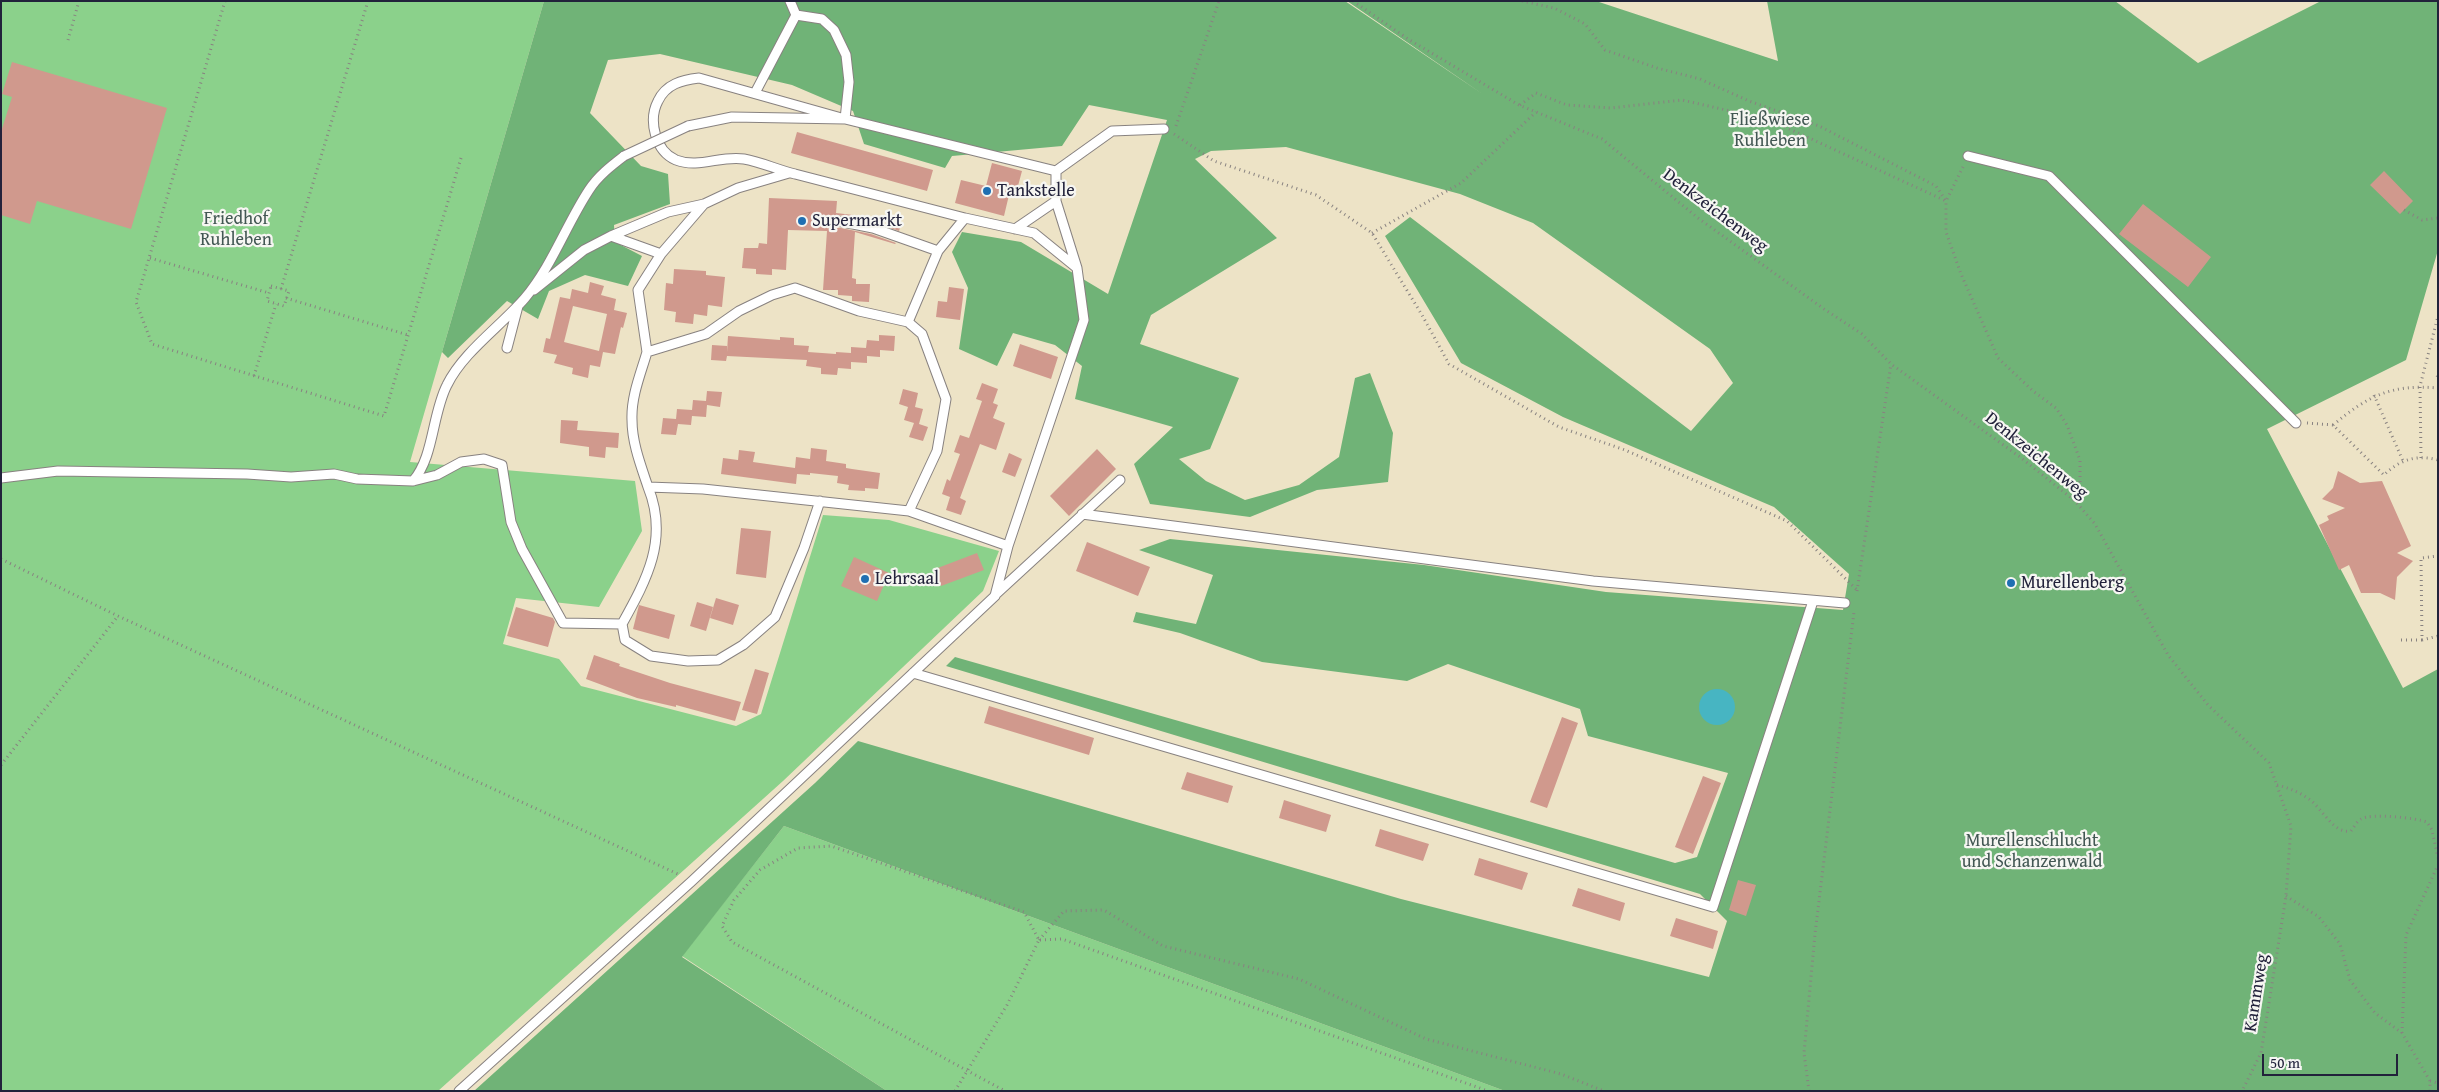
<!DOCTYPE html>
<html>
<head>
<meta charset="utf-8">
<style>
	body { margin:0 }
	#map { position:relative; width:2439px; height:1092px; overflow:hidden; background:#ede3c6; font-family:"Gentium Book Plus",serif }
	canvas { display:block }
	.frame { position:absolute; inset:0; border:2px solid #22223b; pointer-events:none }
	.scale { position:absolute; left:2262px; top:1054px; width:136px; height:22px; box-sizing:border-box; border:2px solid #22223b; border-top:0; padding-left:6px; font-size:15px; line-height:18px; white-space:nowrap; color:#22223b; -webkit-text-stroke:4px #f6f6f2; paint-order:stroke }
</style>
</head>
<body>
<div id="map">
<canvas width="2439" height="1092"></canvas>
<div class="frame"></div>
<div class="scale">50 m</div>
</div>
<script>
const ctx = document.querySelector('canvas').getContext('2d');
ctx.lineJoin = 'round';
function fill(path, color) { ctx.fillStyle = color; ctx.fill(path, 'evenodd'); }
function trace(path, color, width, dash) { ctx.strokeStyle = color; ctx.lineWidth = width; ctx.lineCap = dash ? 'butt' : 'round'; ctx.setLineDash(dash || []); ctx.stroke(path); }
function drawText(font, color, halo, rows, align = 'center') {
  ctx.font = font + ' "Gentium Book Plus",serif'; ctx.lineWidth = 4.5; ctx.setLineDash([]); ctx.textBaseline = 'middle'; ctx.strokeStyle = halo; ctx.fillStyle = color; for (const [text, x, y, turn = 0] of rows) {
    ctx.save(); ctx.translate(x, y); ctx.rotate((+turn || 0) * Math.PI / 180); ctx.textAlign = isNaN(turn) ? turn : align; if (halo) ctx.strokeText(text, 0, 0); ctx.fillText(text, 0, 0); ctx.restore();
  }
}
fill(new Path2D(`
	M1 1H544L410 462 635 481 642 531 599 607 516 598 503 644 559 659 581 686 736 726 761 714 823 515 889 520 999 551 983 591 783 781 438 1091H1Z
	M784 826 1505 1091H887L682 956Z`), '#8bd18b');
fill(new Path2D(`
	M544 1H1345L1484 95 1347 1H1596L1778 61 1767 1H2115L2198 63 2321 1H2438V250L2406 360 2267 429 2403 688 2438 669V1091H1505L784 826 682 957 887 1091H474L815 783 858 741 1401 899 1709 977 1727 921 1700 894 946 666 955 657 1675 863 1697 857 1728 773 1588 736 1580 709 1448 664 1407 681 1262 662 1180 633 1133 622 1136 612 1196 624 1213 575 1139 550 1170 539 1424 565 1606 592 1843 610 1849 574 1774 507 1563 417 1461 363 1385 236 1410 217 1691 431 1733 383 1710 349 1533 223 1460 194 1286 147 1211 151 1195 159 1277 238 1151 315 1140 344 1239 378 1210 449 1179 459 1206 481 1245 500 1299 485 1339 457 1355 378 1370 373 1393 433 1388 482 1317 490 1250 517 1150 504 1134 464 1173 427 1075 399 1082 366 1055 345 1013 333 997 366 959 349 968 288 952 252 962 232 1021 242 1108 294 1167 120 1089 105 1062 146 952 156 945 168 864 144 853 111 792 85 660 54 608 60 590 113 641 166 668 174 670 204 614 225 615 242 642 256 628 286 585 275 549 291 538 319 507 301 448 358 442 352Z`), '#70b377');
fill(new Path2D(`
	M1699 707a18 18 0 1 1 36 0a18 18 0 1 1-36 0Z`), '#47b5c2');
fill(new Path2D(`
	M12 62 167 108 131 229 37 201 30 224 1 215V132L12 97 2 94Z
	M797 132 933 170 927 191 791 153Z
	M992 163 1022 171 1015 197 1009 195 1004 216 955 203 961 180 986 186Z
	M2384 171 2413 201 2400 214 2370 185Z
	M769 198 837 201 836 213 853 215 900 228 899 231 874 222 839 215 832 219V223L836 227 871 234 896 243 895 244 855 232 852 278 856 279V284H870L869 302 852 301V296L838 295V290H823L827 231 788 230 786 270 772 269V275L756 274V269L742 268 744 248H758L759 243 767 244Z
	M2143 204 2211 257 2188 287 2119 234Z
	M674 269 706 271V275L725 277 722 307 708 305 707 316 694 314 693 324 675 322 676 312 664 310 666 283 673 284Z
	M590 282 604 286 601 295 616 299 614 310 627 313 623 328 621 327 615 354 603 352 600 367 590 365 588 378 572 374 573 368 554 363 557 355 543 352 546 338 550 339 560 297 570 299 572 289 588 293ZM573 306 607 314 599 351 564 342Z
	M949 287 964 289 960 320 936 317 938 301 947 302Z
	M879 335 895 336 894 351 880 350V357L867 356V363L851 362V369L838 368 837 375 821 374V368L806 366 807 360 727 356 726 361 711 360 712 345 727 346V352L728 336 780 340V337L794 338V345L809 346 808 352 836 354V352L851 353V347L866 348 867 340 879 341Z
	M1020 344 1058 357 1051 379 1013 366Z
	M982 383 998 389 993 403 998 405 993 418 1005 423 996 450 980 444 960 498 966 501 961 515 946 510 950 497 942 494 947 479 950 481 960 454 954 452 960 435 969 438 982 401 976 399Z
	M903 389 918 393 915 407 923 409 919 424 928 427 923 441 909 437 914 423 904 420 908 407 899 404Z
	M707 391 722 392 720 407 707 405 706 417 692 416 691 425 678 424 676 435 661 434 663 418 676 419 677 409 692 410 693 400 706 401Z
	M561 420 578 421 577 430 619 433 618 448 606 447 605 458 589 456V447L560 443Z
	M811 448 827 450 826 461 846 464V468L852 469 880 473 878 489 865 488V491L848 490 849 485 837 483 838 476 810 473V475L797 474 796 484 721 474 723 458 738 460 739 450 755 452 753 462 795 468 796 457 810 459Z
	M1097 449 1116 469 1069 516 1050 496Z
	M1009 453 1022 459 1015 477 1002 472Z
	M2338 471 2360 483 2382 481 2411 546 2397 553 2413 561 2397 577 2395 600 2380 593H2361L2349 565 2339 570 2319 525 2329 520 2327 516 2345 508 2322 499 2333 488Z
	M741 528 771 531 766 578 736 574Z
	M1087 542 1150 567 1138 596 1076 571Z
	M977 553 984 570 941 586 935 569Z
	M854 557 889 573 877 601 841 586Z
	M716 598 739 605 733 625 710 618Z
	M697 602 713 607 706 631 690 626Z
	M639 605 675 615 669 639 633 629Z
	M516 607 553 618 555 622 548 647 507 636Z
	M594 655 620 664 619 666 670 683 741 702 735 721 676 705V707L637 698 586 679Z
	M755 669 769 673 757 714 742 710Z
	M989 706 1094 738 1089 755 984 723Z
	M1562 717 1578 723 1547 808 1530 802Z
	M1187 772 1233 786 1228 803 1181 789Z
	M1703 776 1721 783 1693 854 1675 847Z
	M1284 800 1331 815 1326 832 1279 818Z
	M1380 829 1429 844 1423 861 1375 846Z
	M1479 858 1528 873 1522 890 1474 875Z
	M1738 880 1756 885 1746 916 1729 910Z
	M1578 888 1625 903 1620 921 1572 906Z
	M1676 918 1718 931 1713 949 1670 936Z`), '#d0998d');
const service = new Path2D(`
	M755 93 796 15 790 1
	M688 126 732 117 845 119 849 82 846 55 834 30 822 19 796 15
	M1968 156 2049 176 2296 423
	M1056 171 1112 131 1164 129
	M1056 201 1077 268
	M965 218C908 203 851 189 795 174 778 170 761 162 744 159 721 155 699 169 676 160 655 151 648 120 658 101 666 84 682 80 699 78L845 119 1056 171V201L1015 229
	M838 221 873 228 938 251
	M611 236 661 254 704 204
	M661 254 638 290 647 352 706 334 739 311 772 295 795 288 859 311 908 322 922 334 946 399 937 451 909 511
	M534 290 584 250 611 236 668 212 704 204 738 188 789 173
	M507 348 518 306
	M647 352C641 373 631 396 632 420 632 443 641 466 648 487L703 489 909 511 1008 546
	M1 478 58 471 247 474 291 477 334 474 357 479 413 481C434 457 432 414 447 385 463 352 501 326 525 298 552 266 566 225 589 190 598 176 611 166 624 156
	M413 481 437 475 461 462 484 459 502 465 511 522 522 549 563 623 622 624
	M648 487C669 539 647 579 622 624L625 640 651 656 688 661 718 660 743 645 775 617 804 548 820 501
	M1082 514 1593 581 1845 603
	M995 595 1120 480
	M913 673 1713 907 1813 601
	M459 1091 692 881 995 596 1008 546 1084 320 1077 268 1034 233 965 218 938 251 908 322`);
trace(service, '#888280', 11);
trace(new Path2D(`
	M225 1 136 302 152 344 384 416 461 158
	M1353 1 1408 39 1519 105 1602 139 1698 218 1824 309 1862 334 1891 364 2020 457 2075 501 2095 524 2168 655 2208 705 2269 763 2291 826 2286 896 2261 1053 2242 1091
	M1522 1 1554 8 1585 24 1605 50 1657 68 1700 79 1749 101 1819 126 1936 186 1946 201V232L1961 274 1998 358 2033 391 2056 408 2067 425 2080 460V486L2075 501
	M68 40 79 1
	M1520 105 1536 93 1567 105 1611 108 1682 100 1770 120 1946 201 1963 167
	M1176 126 1219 1
	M1174 134 1214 161 1316 195 1372 233 1422 315 1449 364 1559 427 1625 450 1787 521 1857 590
	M2404 210 2422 220 2438 218
	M1372 233 1461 183 1536 112
	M150 258 269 293
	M271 286 289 291 284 306 267 301Z
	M281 289 368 1
	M286 298 408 335
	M254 376 276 304
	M2437 377 2438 375
	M2374 395 2403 461
	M2307 423 2333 425 2384 475C2399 460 2417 454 2438 460
	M2333 425C2368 396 2391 384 2438 388
	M2421 458 2420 386 2438 316
	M1 559 118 616 680 875
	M1857 591 1891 364
	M2401 640H2422L2421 558 2438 556
	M2422 640 2438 636
	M1 765 118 616
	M2277 785C2289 788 2299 792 2309 799 2323 809 2333 834 2351 831 2354 827 2357 821 2361 819 2370 813 2417 818 2427 822L2432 830 2438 858
	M2286 896 2319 917 2340 944 2350 980 2375 1013 2402 1033 2430 1081V1091
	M1039 940 1064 911 1104 910 1163 946 1299 979 1426 1039 1561 1074 1604 1091
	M1040 940 1062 939 1488 1091
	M2402 1033 2406 935 2438 865
	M2430 1081 2438 1083
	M955 1091 1007 1005 1039 940 1024 912 831 846 798 848 760 870 734 900 722 926 732 942 966 1070 1005 1091
	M1809 1091 1804 1053 1815 934 1854 612`), '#888280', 3, [1, 4]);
trace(service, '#fff', 9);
const serviceBridge = new Path2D(`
	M624 156 688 126`);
trace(serviceBridge, '#888280', 11, []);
trace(serviceBridge, '#fff', 9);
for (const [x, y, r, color] of [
	[987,191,5,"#1f6fb2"],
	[802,221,5,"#1f6fb2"],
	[865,579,5,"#1f6fb2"],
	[2011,583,5,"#1f6fb2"]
]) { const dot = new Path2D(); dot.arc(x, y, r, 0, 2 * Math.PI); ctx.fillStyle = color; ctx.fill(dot); trace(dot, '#f6f6f2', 2); }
drawText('18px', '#425753', '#f6f6f2', [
	["Fließwiese",1770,120],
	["Ruhleben",1770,141],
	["Friedhof",236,219],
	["Ruhleben",236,240],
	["Murellenschlucht",2032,841],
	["und Schanzenwald",2032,862]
]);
drawText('18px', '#22223b', '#f6f6f2', [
	["Tankstelle",997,191],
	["Supermarkt",812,221],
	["Lehrsaal",875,579],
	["Murellenberg",2021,583]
], 'left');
drawText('18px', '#22223b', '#f6f6f2', [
	["Denkzeichenweg",1715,211,37],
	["Denkzeichenweg",2036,456,39],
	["Kammweg",2257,993,-81]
]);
</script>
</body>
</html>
